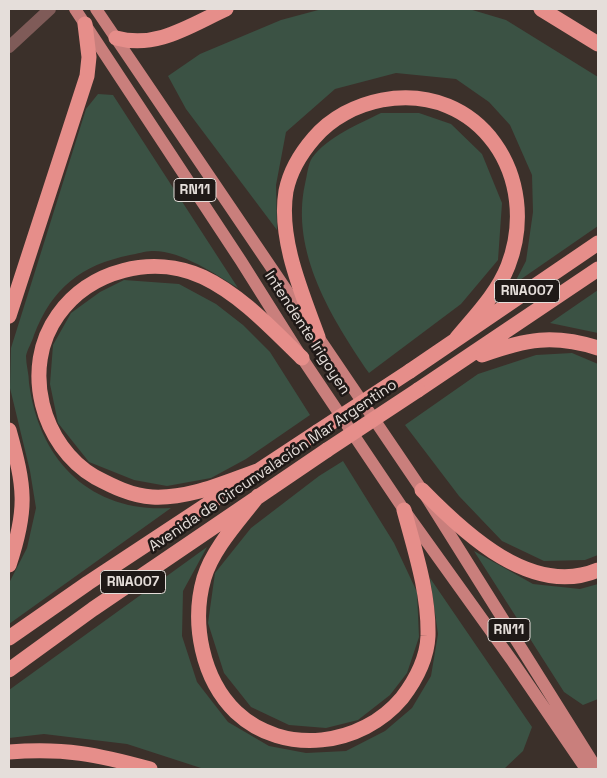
<!DOCTYPE html>
<html>
<head>
<meta charset="utf-8">
<style>
	body { margin:0 }
	#map { position:relative; width:607px; height:778px; overflow:hidden; background:#3b302a; font-family:"Space Grotesk",sans-serif }
	canvas { display:block }
	.frame { position:absolute; inset:0; border:10px solid #e5deda; pointer-events:none }
</style>
</head>
<body>
<div id="map">
<canvas width="607" height="778"></canvas>
<div class="frame"></div>
</div>
<script>
const ctx = document.querySelector('canvas').getContext('2d');
ctx.lineJoin = 'round';
function fill(path, color) { ctx.fillStyle = color; ctx.fill(path, 'evenodd'); }
function trace(path, color, width, dash) { ctx.strokeStyle = color; ctx.lineWidth = width; ctx.lineCap = dash ? 'butt' : 'round'; ctx.setLineDash(dash || []); ctx.stroke(path); }
function drawText(font, color, halo, rows, align = 'center') {
  ctx.font = font + ' "Space Grotesk",sans-serif'; ctx.lineWidth = 5; ctx.setLineDash([]); ctx.textBaseline = 'middle'; ctx.strokeStyle = halo; ctx.fillStyle = color; for (const [text, x, y, turn = 0] of rows) {
    ctx.save(); ctx.translate(x, y); ctx.rotate((+turn || 0) * Math.PI / 180); ctx.textAlign = isNaN(turn) ? turn : align; if (halo) ctx.strokeText(text, 0, 0); ctx.fillText(text, 0, 0); ctx.restore();
  }
}
fill(new Path2D(`
	M322 9H469L506 20 598 77V226L514 284 526 261 533 212 532 175 510 125 489 102 456 79 396 73 335 89 286 132 276 185 277 230 186 109 168 76 200 54 281 20Z
	M98 94 113 95 238 288C215 274 180 250 152 251 145 251 137 254 130 255 81 265 52 288 34 335 32 342 27 350 26 356 26 365 29 374 29 383 39 460 90 513 171 508L9 624V583L27 548 36 508 30 471 10 388 11 348 86 109Z
	M381 113H419L451 124 482 154 502 203 498 260 461 304 369 373C332 319 290 252 305 184 307 176 308 164 312 158 327 137 359 124 381 113Z
	M124 280 179 284 216 304 243 325 270 352 310 415 246 459 211 478 167 486 134 480 89 462 58 423 50 384 53 345 71 313 100 292Z
	M598 290V333L550 323Z
	M572 353 598 364V555L585 560 544 561 502 541 459 496 405 425 478 374 536 355Z
	M343 461 394 543 417 592 419 637 407 673 390 695 358 720 326 728 289 725 251 707 224 673 208 623 215 573 251 528 319 476Z
	M207 547 183 591 182 636 197 682 228 722 269 746 306 753 346 751 385 731 412 708 431 676 438 634 430 578 532 727 523 751 504 769H204L127 744 44 734 9 738V690Z
	M474 551 533 584 580 589 598 584V699L583 705 564 692Z`), '#3b5244');
trace(new Path2D(`
	M9 47 50 9`), '#7f5b58', 12);
trace(new Path2D(`
	M75 9 241 261 302 358 404 510 513 662 586 769
	M96 9 422 490 597 769`), '#c97f7c', 12);
trace(new Path2D(`
	M541 9 598 44
	M116 38C157 49 189 26 226 9
	M9 316 87 76 89 57 85 24
	M318 337C302 293 278 239 286 191 290 171 301 153 314 138 331 118 356 105 382 100 480 82 542 178 508 266 497 294 475 316 456 339
	M482 355C526 339 553 334 598 348
	M410 371 598 243
	M418 390 598 269
	M9 430C25 487 28 509 9 565
	M257 471C223 483 189 499 152 497 132 496 112 486 95 477 42 446 20 368 58 315 90 270 153 254 203 277 241 295 272 329 302 358
	M422 490C464 533 532 598 598 570
	M258 496C239 521 213 548 204 578 191 623 202 679 236 712 284 757 362 746 402 698 415 681 427 658 428 636 429 593 415 551 404 510
	M9 638 88 583 317 432
	M9 670 93 609 327 450
	M9 752C65 748 96 754 150 769`), '#e68e8a', 15);
trace(new Path2D(`
	M317 432 410 371
	M327 450 418 390`), '#e68e8a', 15);
for (const [x, y, w] of [
	[195,190,42],
	[527,291,65],
	[133,582,65],
	[509,630,42]
]) { const box = new Path2D(); box.roundRect(x - w / 2, y - 11.5, w, 23, 4); ctx.fillStyle = '#1f1917'; ctx.fill(box); trace(box, '#e5deda', 1); }
drawText('bold 14px', '#e5deda', null, [
	["RN11",195,190],
	["RNA007",527,291],
	["RNA007",133,582],
	["RN11",509,630]
]);
drawText('15px', '#e5deda', '#1f1917', [
	["Intendente Irigoyen",307,333,57],
	["Avenida de Circunvalación Mar Argentino",273,466,-34]
]);
</script>
</body>
</html>
